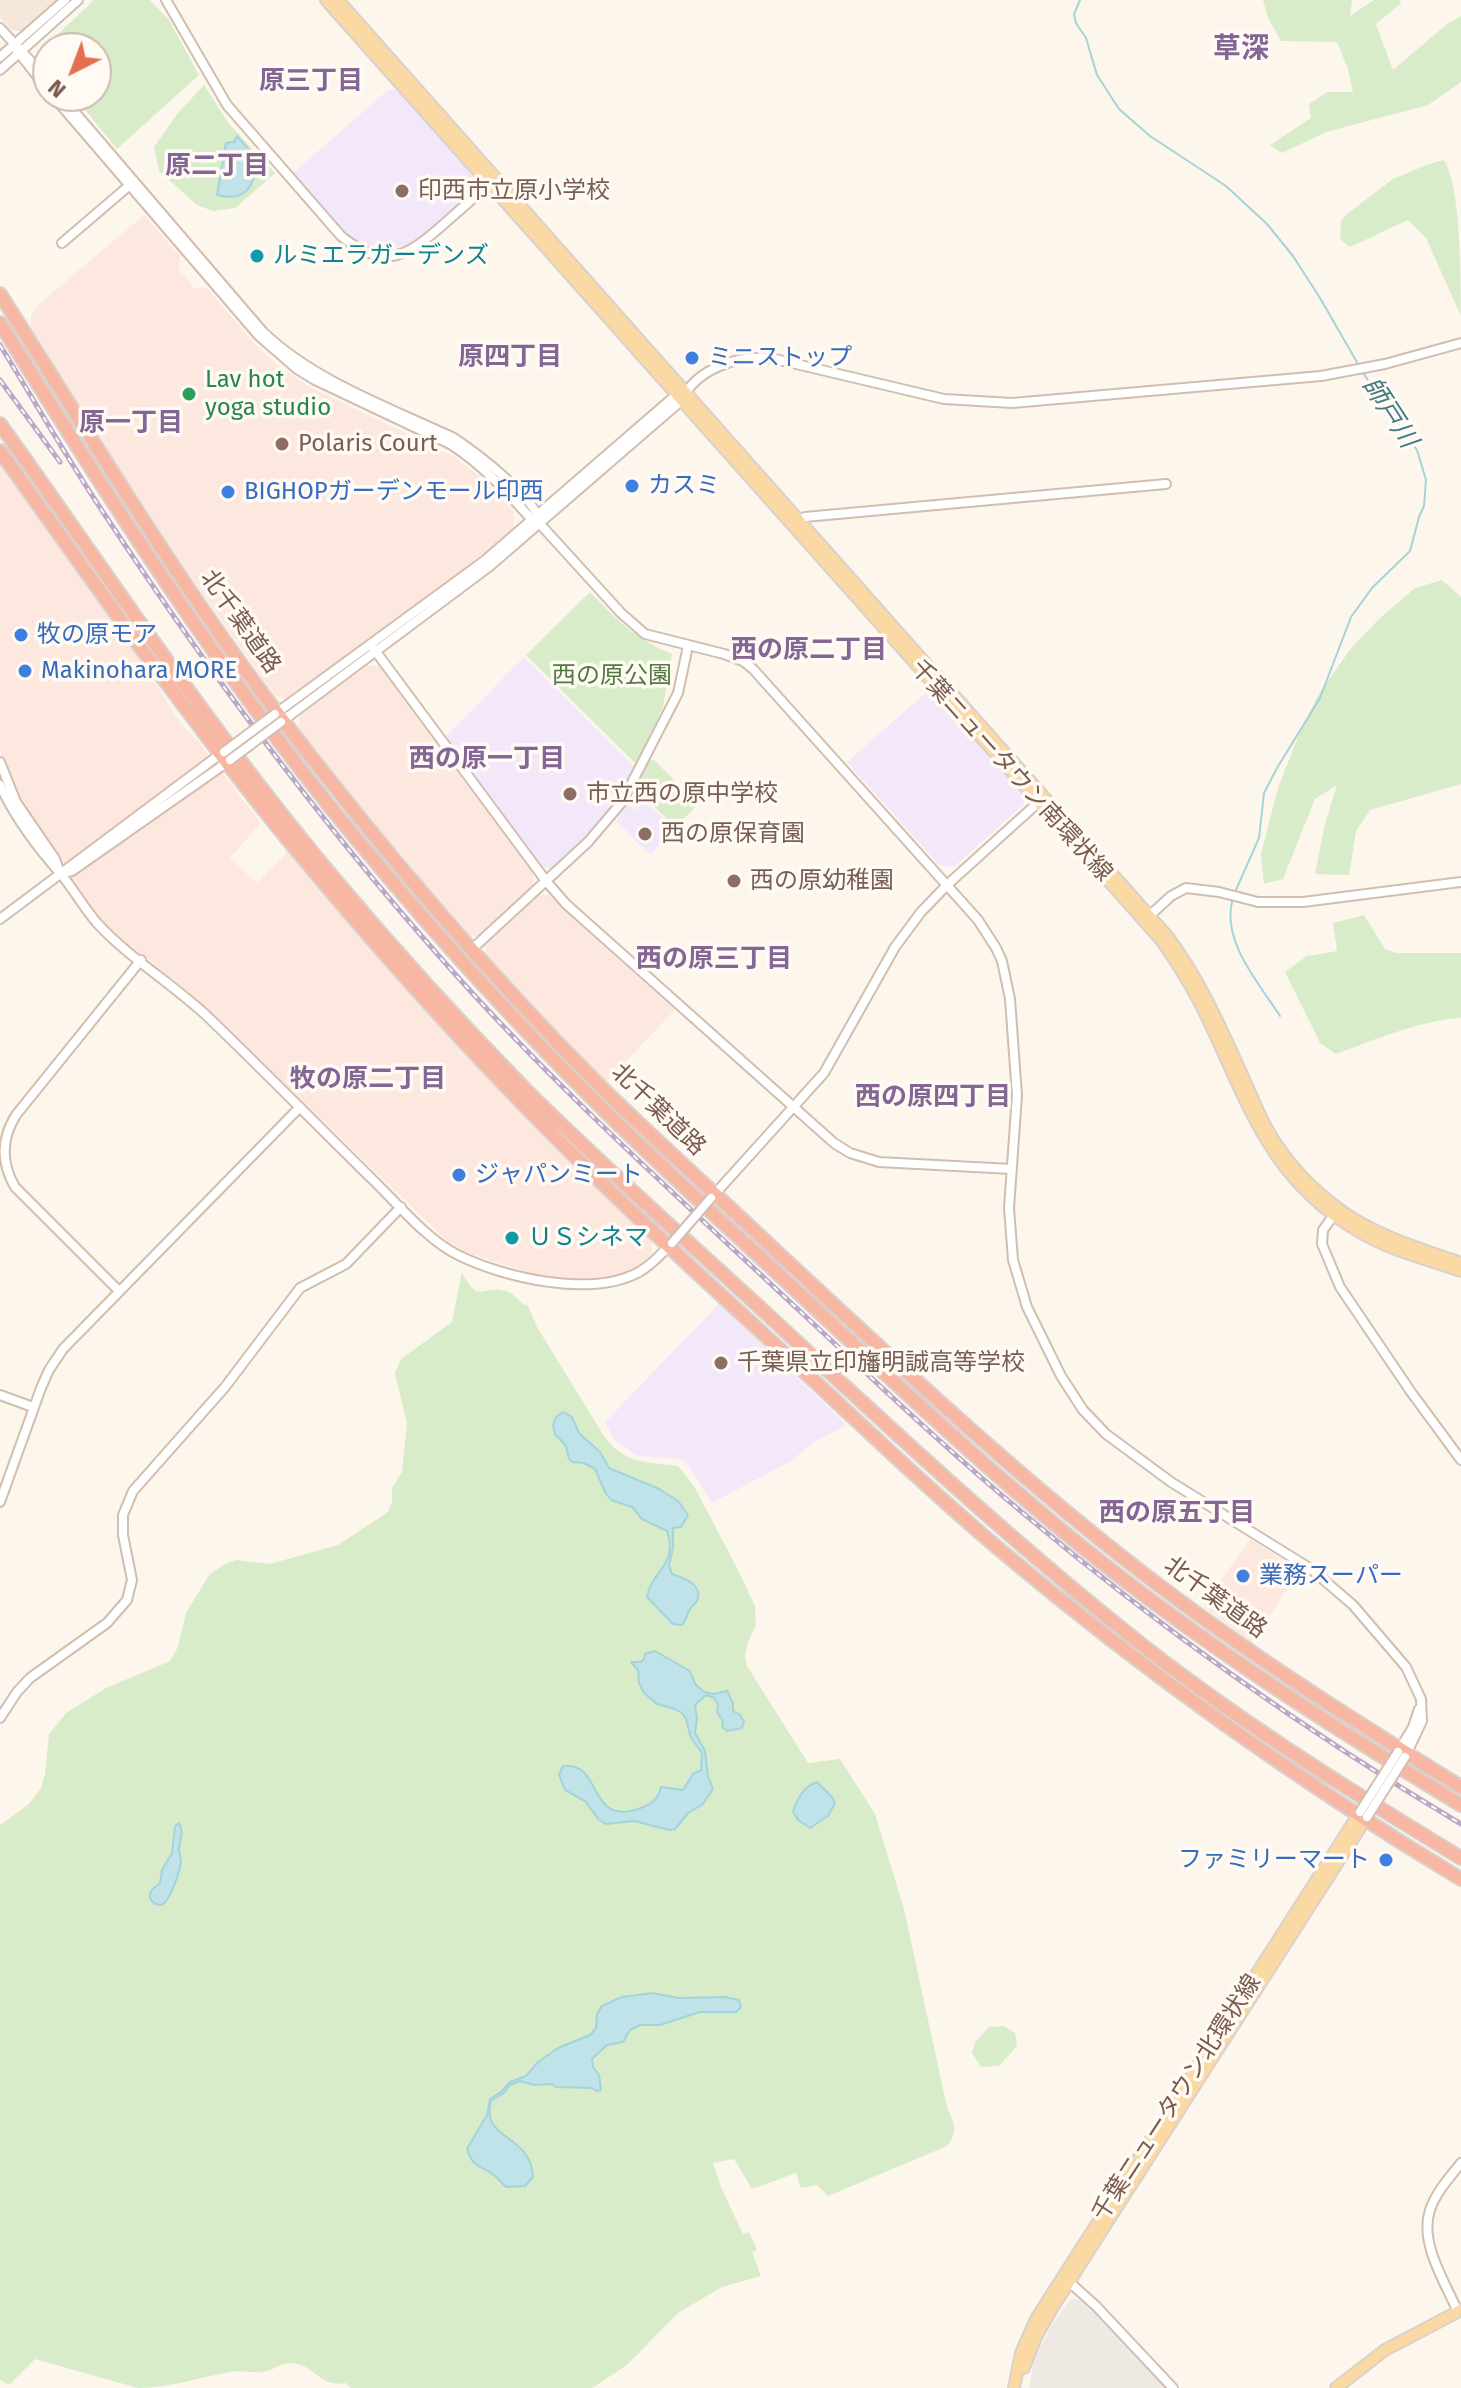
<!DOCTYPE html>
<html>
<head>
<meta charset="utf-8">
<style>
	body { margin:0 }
	#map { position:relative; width:1461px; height:2388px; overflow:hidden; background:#fdf6ec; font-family:"Fira Sans",sans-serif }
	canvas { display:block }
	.north { position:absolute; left:32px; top:32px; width:80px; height:80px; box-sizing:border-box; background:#fffaf3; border:2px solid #cabbb1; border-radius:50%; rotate:222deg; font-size:22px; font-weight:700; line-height:32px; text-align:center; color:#7a5c4d }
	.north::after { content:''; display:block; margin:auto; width:28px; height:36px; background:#e76f51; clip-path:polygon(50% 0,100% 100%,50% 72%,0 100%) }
</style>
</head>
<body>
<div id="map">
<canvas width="1461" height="2388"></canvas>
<div class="north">N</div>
</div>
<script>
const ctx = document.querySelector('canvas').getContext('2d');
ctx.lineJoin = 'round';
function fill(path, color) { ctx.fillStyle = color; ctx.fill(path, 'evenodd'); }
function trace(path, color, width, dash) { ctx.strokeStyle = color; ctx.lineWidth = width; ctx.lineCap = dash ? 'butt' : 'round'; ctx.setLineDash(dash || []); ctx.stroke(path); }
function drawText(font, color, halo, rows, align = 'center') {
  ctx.font = font + ' "Fira Sans","Noto Sans JP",sans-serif'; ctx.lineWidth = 7; ctx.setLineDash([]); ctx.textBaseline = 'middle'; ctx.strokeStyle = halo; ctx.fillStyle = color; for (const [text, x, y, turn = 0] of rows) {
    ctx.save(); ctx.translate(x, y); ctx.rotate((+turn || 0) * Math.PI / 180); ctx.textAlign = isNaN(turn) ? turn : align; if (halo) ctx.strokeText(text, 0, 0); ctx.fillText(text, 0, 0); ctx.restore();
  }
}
fill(new Path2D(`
	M0 0H60L25 32 11 30 0 18Z`), '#f5e8da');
fill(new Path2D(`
	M144 215 180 256 179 269 194 288H207L253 342 277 365 312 388 455 457 488 483 514 512 513 530 461 571 288 699 275 696 151 521 31 330V315L39 304Z
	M0 463 54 531 101 598 181 724 198 741 261 823 230 858 257 883 291 848 437 1023 535 1127 652 1238V1255L645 1262 624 1273 602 1278 572 1279 542 1277 468 1253 446 1240 189 992 109 928 89 908 75 889 11 781 0 750Z
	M368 665 381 667 534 874 533 886 478 936 467 935 419 880 415 872 399 851 383 837 298 729 300 715Z
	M539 894 550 895 581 926 675 1010 606 1082 486 956V945Z
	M1250 1539 1299 1571 1252 1643 1203 1606Z`), '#fde8e0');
fill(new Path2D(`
	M1071 2299H1082L1166 2388H1029L1034 2362 1040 2348 1053 2323Z`), '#efe9e4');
fill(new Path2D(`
	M398 89 473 174 477 180V186L474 192 414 244 384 250 358 244 351 238 292 174 388 90Z
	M524 657 635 768 610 811 598 826 553 868 541 867 445 737Z
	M929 690 1022 791 1024 804 954 867 940 866 847 762Z
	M643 800 675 829 650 855 616 821 627 805 636 810Z
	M719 1304 847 1425 814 1442 791 1461 712 1503 687 1463 680 1459 638 1456 614 1440 605 1422Z`), '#f3e8fa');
fill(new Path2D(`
	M94 0H150L169 20 199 75 117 149 74 96H96V48H48V64L39 52Z
	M1263 0H1352L1350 16 1374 0H1400L1401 3 1376 24 1393 70 1447 24 1461 16V82L1428 105 1326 132 1282 153 1270 145 1311 118 1309 104 1327 92H1353L1348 69 1337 42 1281 41 1268 18Z
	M204 85 229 124 275 173 235 208 213 211 197 205 159 171 154 147 178 113Z
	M1444 160C1461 187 1461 278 1461 316L1426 238 1408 220 1350 247 1340 239 1341 221 1347 214 1393 179 1429 164Z
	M1442 580 1461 597V784L1370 810 1356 831 1349 875 1315 874 1325 824 1337 785 1315 799 1283 879 1264 884 1261 854 1278 788 1301 729 1320 692 1352 647 1379 619 1415 588Z
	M590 592C619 622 633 637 672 654L663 707 637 765 526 655Z
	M654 760 698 804 676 827 636 790 648 761Z
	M1364 915 1385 949 1396 953H1461V1018C1421 1020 1374 1040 1336 1054L1320 1043 1285 972 1307 956 1337 951 1333 923Z
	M462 1272C479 1306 481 1284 506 1291 516 1294 518 1303 528 1306L537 1327 604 1436C625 1464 646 1462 678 1466L694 1486 737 1568 755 1606 756 1624 747 1645 745 1656 747 1666 808 1763 840 1759 875 1814 904 1909 946 2103C952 2122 961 2129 947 2146L828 2196 817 2185 801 2188 796 2173 752 2189 734 2159 713 2163 721 2187 743 2234 749 2232 757 2250 752 2252 761 2276 722 2287 678 2313 627 2365 592 2388H351L346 2383C319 2388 313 2363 291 2363 281 2363 272 2371 262 2372 251 2373 241 2370 230 2372 200 2377 169 2388 138 2388L35 2359 9 2385 0 2380V1825L29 1804 41 1788 45 1774 49 1734 66 1713 106 1688 170 1661 178 1647 186 1613 209 1575 223 1565 236 1560 270 1564 338 1545 388 1512 392 1502V1488L402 1472 407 1424 395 1373 401 1359 452 1322Z
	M1004 2026 1015 2033 1017 2046 999 2066 981 2067 972 2053 975 2042 989 2027Z`), '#d8ecc9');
const water = new Path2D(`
	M237 136 257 159C255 184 248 203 217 195L226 143 234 142Z
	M563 1412 572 1417 579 1433 600 1452 609 1468 659 1489 678 1501 688 1515 681 1527 673 1528V1548L669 1565 672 1574C683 1578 701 1583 698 1598 697 1604 693 1604 690 1609 686 1615 687 1620 682 1625L673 1624 647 1597C651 1571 679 1565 667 1531L642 1519 632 1507 611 1500 605 1492 595 1469 584 1463 572 1462 569 1459 566 1446 555 1434 553 1425 556 1417Z
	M655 1651 690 1671 695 1684 704 1692 713 1694 727 1691 733 1703V1711L740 1715 744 1722 742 1728 727 1731 722 1727 723 1721 717 1712 718 1704 714 1698 706 1695 695 1705 697 1718 695 1733 705 1751 708 1776 713 1789 703 1804 688 1813 675 1829 669 1830 634 1821 606 1824 599 1820 585 1801 565 1790 559 1775 563 1766C604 1761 586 1828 641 1808 653 1803 658 1799 661 1787L683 1790 693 1774 701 1770 702 1753 691 1738 686 1719 682 1713 675 1709 657 1704 644 1693 639 1683 638 1670 631 1662H641L644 1659 645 1654Z
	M817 1782 832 1797 835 1803 828 1816 810 1828 798 1820 793 1812C797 1799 803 1787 817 1782Z
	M179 1823C184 1832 180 1839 179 1849 179 1854 181 1858 181 1862 179 1874 171 1898 162 1905L155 1904 151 1900C147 1891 155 1888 160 1883L162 1870 172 1853 175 1826Z
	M653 1993 678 1998 725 1997 739 2000 741 2007 736 2012H700L660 2025H640L630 2030 623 2042 607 2045 592 2059 593 2067 599 2075 601 2090 597 2091 592 2088 556 2087 551 2084 534 2085 520 2081 510 2085 504 2093 491 2101C480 2141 531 2133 533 2177L525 2186 506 2187C502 2184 500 2180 496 2177 484 2165 473 2170 467 2149L487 2115 490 2099 502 2091 510 2082 526 2076 538 2062 558 2048 590 2035 596 2028 597 2014 602 2006 622 1997Z`);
fill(water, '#bfe3e8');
trace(water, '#a5d3da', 2);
trace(new Path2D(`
	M1080 0 1074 14 1076 23 1086 38 1097 75 1119 109 1150 136 1226 186 1267 224 1293 256 1320 298 1358 364
	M1235 892 1259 838 1264 793 1277 768 1320 698 1351 617 1372 588 1410 551 1419 517 1424 506 1426 480 1417 450 1363 373
	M1233 898C1220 940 1259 983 1280 1016`), '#a5d3da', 2);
const minor = new Path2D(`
	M166 0 227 105 341 236C385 272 408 256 445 223 461 209 477 195 492 181
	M0 28 48 80
	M16 49 48 90
	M0 57 65 0
	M0 70 78 0
	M53 96 259 336 297 369 315 380 450 444C483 465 507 492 533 521L540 524 621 613 645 634 724 654 743 661 753 669 978 920 996 948 1002 961 1010 999 1017 1095 1009 1208 1013 1260 1027 1307 1061 1376 1083 1410 1106 1434 1171 1482 1311 1569 1353 1605 1406 1667 1421 1699 1422 1721 1405 1757
	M61 96 263 332C314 381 390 408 454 438 475 452 538 499 540 524
	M62 243 131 184
	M798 521 805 517 1166 484
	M371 645 546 881 566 904 834 1143 850 1153 879 1162 1012 1169
	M275 714 484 561 676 395 681 394
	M281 722 490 566 681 401C697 367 741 354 775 359L944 399 1012 403 1321 376 1385 364 1461 343
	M0 762 16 802 55 859 59 870
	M0 785C15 818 37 847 61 874 74 890 84 908 97 923 129 958 173 984 208 1017 263 1070 317 1125 372 1179 397 1203 426 1239 458 1255 504 1278 592 1298 639 1272 652 1265 661 1254 671 1244
	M65 873 72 871 229 761
	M1147 918 1171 896 1186 888 1219 892 1258 902H1303L1461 882
	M0 919 223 752
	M471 950 588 842 622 802 678 693 688 646
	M713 1196 824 1073 895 947 921 912 947 885 1041 800
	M1336 1212 1323 1230 1322 1244 1340 1287 1411 1392 1461 1460
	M119 1291 15 1187C1 1163 1 1139 16 1115L141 960
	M0 1395 33 1407
	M0 1502 41 1388 49 1370 63 1349 300 1107
	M0 1718 17 1692 30 1678 107 1623 127 1600 132 1580 123 1535V1515L133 1491 225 1387 300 1288 346 1264 401 1207
	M1399 1750 1413 1727 1419 1709
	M1067 2280 1096 2306 1173 2388
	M1458 2312C1445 2282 1419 2243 1430 2210 1436 2192 1450 2177 1461 2163`);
const major = new Path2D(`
	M326 0 1162 941C1177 963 1191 985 1203 1009 1247 1098 1266 1177 1358 1231 1389 1250 1427 1259 1461 1271
	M338 0 1168 937C1200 980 1221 1028 1243 1077 1254 1101 1263 1126 1279 1148 1296 1173 1318 1194 1343 1212 1379 1237 1421 1249 1461 1263
	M1024 2368 1036 2337 1053 2307 1365 1820
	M1014 2388 1021 2353 1036 2319 1358 1815
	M1336 2388 1385 2350 1461 2310`);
const highway = new Path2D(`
	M0 294C91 437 178 583 281 718 380 847 485 971 600 1086 658 1143 719 1197 778 1253 897 1363 1015 1475 1144 1574 1245 1652 1353 1720 1461 1787
	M0 323C102 488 206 651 327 803 411 907 500 1007 595 1101 652 1158 712 1213 772 1268 875 1364 976 1461 1086 1550 1204 1645 1331 1726 1461 1805
	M0 424C108 575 211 732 331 875 393 949 458 1021 526 1090 604 1168 688 1241 769 1316 891 1429 1012 1542 1142 1645 1243 1724 1352 1792 1461 1858
	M0 451C94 583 187 716 289 841 364 932 441 1020 523 1104 607 1191 696 1272 785 1354 856 1419 925 1487 999 1549 1144 1671 1298 1781 1461 1879`);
trace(minor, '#d1beb0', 12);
trace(major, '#dad1cd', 14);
trace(highway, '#dad1cd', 16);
trace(minor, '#fff', 8);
trace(major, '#fbd9a5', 10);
trace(highway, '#f7b7a3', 12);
const rail = new Path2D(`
	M0 345C35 402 68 460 105 515 214 680 332 838 464 984 570 1101 689 1207 804 1315 876 1382 947 1450 1023 1513 1161 1629 1307 1732 1461 1824
	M0 380 60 462`);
trace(rail, '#b9a8c9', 5);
trace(rail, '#fffaf3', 2, [6]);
const minorBridge = new Path2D(`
	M224 752 275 714
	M230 760 281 722
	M672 1243 711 1198
	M1360 1812 1398 1752
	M1367 1817 1405 1757`);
trace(minorBridge, '#d1beb0', 12, []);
trace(minorBridge, '#fff', 8);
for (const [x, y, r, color] of [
	[402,191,8,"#8d6e63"],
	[257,256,8,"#0f9aa8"],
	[692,358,8,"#3f7fe0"],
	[189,394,8,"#2e9e5b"],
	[282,444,8,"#8d6e63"],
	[632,486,8,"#3f7fe0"],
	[228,492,8,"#3f7fe0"],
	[21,635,8,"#3f7fe0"],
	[25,671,8,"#3f7fe0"],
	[570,794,8,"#8d6e63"],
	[645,834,8,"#8d6e63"],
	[734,881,8,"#8d6e63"],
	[459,1175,8,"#3f7fe0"],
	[512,1238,8,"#0f9aa8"],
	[721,1363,8,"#8d6e63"],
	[1243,1576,8,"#3f7fe0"],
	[1386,1860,8,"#3f7fe0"]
]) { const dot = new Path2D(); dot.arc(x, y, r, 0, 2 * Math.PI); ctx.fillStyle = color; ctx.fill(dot); trace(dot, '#fffaf3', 3); }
drawText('24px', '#785e54', '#fffaf3', [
	["印西市立原小学校",418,191],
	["Polaris Court",298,444],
	["市立西の原中学校",586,794],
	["西の原保育園",661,834],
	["西の原幼稚園",750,881],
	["千葉県立印旛明誠高等学校",737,1363]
], 'left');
drawText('24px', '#0d838f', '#fffaf3', [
	["ルミエラガーデンズ",273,256],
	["ＵＳシネマ",528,1238]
], 'left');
drawText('24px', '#366cbe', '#fffaf3', [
	["ミニストップ",708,358],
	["カスミ",648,486],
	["BIGHOPガーデンモール印西",244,492],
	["牧の原モア",37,635],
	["Makinohara MORE",41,671],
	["ジャパンミート",475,1175],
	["業務スーパー",1259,1576],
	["ファミリーマート",1370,1860,"right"]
], 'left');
drawText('24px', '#27864d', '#fffaf3', [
	["Lav hot",205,380],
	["yoga studio",205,408]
], 'left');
drawText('24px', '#7a5c4d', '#fffaf3', [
	["北千葉道路",240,622,55],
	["千葉ニュータウン南環状線",1011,771,48],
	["北千葉道路",658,1110,44],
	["北千葉道路",1215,1598,36],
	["千葉ニュータウン北環状線",1177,2098,-57]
]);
drawText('24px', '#537a41', '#fffaf3', [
	["西の原公園",612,676]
]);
drawText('bold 26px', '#846695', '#fffaf3', [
	["原三丁目",311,82],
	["原二丁目",217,167],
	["原四丁目",510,358],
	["原一丁目",131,424],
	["西の原二丁目",809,651],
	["西の原一丁目",487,760],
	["西の原三丁目",714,960],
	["牧の原二丁目",368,1080],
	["西の原四丁目",933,1098],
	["西の原五丁目",1177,1514]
]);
drawText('italic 26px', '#437c86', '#fffaf3', [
	["師戸川",1389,413,57]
]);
drawText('bold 28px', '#846695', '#fffaf3', [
	["草深",1241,49]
]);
</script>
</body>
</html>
